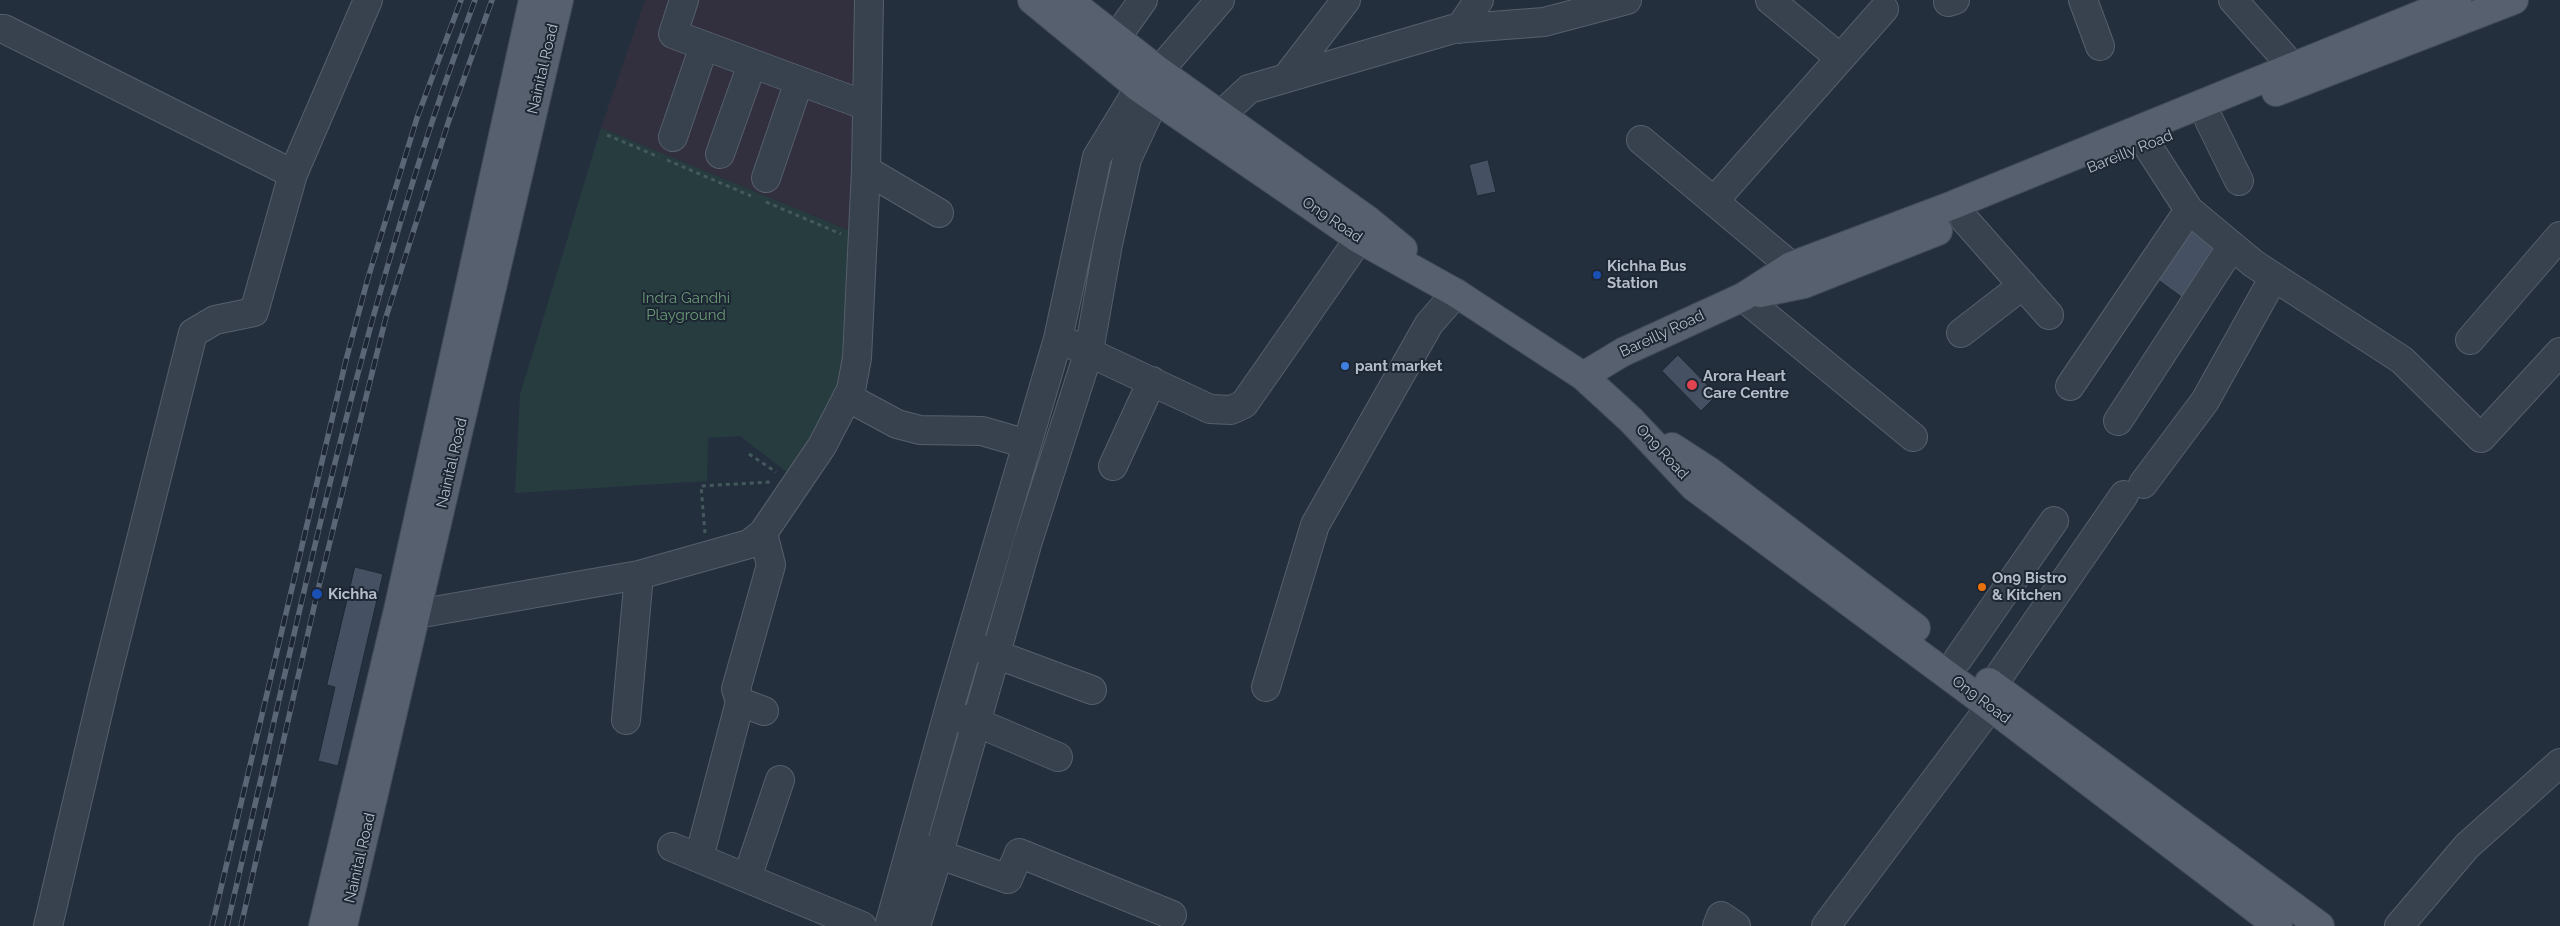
<!DOCTYPE html>
<html>
<head>
<meta charset="utf-8">
<style>
	body { margin:0 }
	canvas { display:block; background:#242f3e }
</style>
</head>
<body>
<canvas width="2560" height="926"></canvas>
<script>
const ctx = document.querySelector('canvas').getContext('2d');
ctx.lineJoin = 'round';
function fill(path, color) { ctx.fillStyle = color; ctx.fill(path, 'evenodd'); }
function trace(path, color, width, dash) { ctx.strokeStyle = color; ctx.lineWidth = width; ctx.lineCap = dash ? 'butt' : 'round'; ctx.setLineDash(dash || []); ctx.stroke(path); }
function drawText(font, color, halo, rows, align = 'center') {
  ctx.font = font + ' Raleway,sans-serif'; ctx.lineWidth = 4; ctx.setLineDash([]); ctx.textBaseline = 'middle'; ctx.strokeStyle = halo; ctx.fillStyle = color; for (const [text, x, y, turn = 0] of rows) {
    ctx.save(); ctx.translate(x, y); ctx.rotate((+turn || 0) * Math.PI / 180); ctx.textAlign = isNaN(turn) ? turn : align; if (halo) ctx.strokeText(text, 0, 0); ctx.fillText(text, 0, 0); ctx.restore();
  }
}
fill(new Path2D(`
	M645 0H861L855 233 601 128Z`), '#32303f');
fill(new Path2D(`
	M601 128 855 233 841 392 788 473 740 436 708 438 707 481 515 493 520 395Z`), '#263c3f');
const building = new Path2D(`
	M1488 160 1496 192 1477 196 1469 165Z
	M2189 221 2225 248 2187 301 2150 274Z
	M1678 355 1717 395 1701 411 1662 371Z
	M355 567 383 574 338 766 318 761 335 687 327 685Z`);
fill(building, '#455162');
trace(building, '#1f2835', 1);
const minor = new Path2D(`
	M684 0 673 34 867 106
	M1770 0 1840 58
	M2083 0 2100 46
	M2233 0 2292 66
	M1948 2 1955 0
	M0 29H4L293 174
	M1459 29 1479 0
	M1116 38 1143 0
	M1159 71 1220 0
	M1286 78 1346 0
	M1221 115 1249 89 1453 29 1544 22 1627 0
	M2209 120 2239 181
	M673 137 704 46
	M1641 140 1791 266
	M2147 145 2189 210 2254 264 2402 360 2481 438 2560 352
	M720 154 752 64
	M866 170 939 213
	M766 178 799 81
	M1714 201 1884 9
	M1965 220 2049 315
	M1743 297 1913 437
	M1961 333 2023 285
	M2470 340 2560 236
	M1071 344 1210 409 1231 410 1244 404 1359 239
	M2070 386 2189 210
	M847 397 897 424 920 430 982 431 1027 444
	M2118 421 2232 246
	M1113 466 1152 381
	M2143 484 2205 401 2274 277
	M763 533 771 565 736 689 740 702 764 711
	M417 614 639 575 749 544 763 533 822 446 851 390 857 358 866 170 869 0
	M979 648 1092 690
	M1958 659 2054 521
	M1993 685 2124 495
	M1266 687 1315 525 1429 324 1456 293
	M959 718 976 722 1058 757
	M626 720 639 575
	M672 847 862 926
	M921 848 1008 879 1019 853 1172 915
	M699 858 740 702
	M747 878 780 780
	M48 926 104 687 193 333 215 320 254 312 293 174 368 0
	M889 926 952 699 1058 339 1097 157 1139 88
	M916 926 939 853 1028 541 1089 351 1108 244 1127 159 1155 99
	M1717 926 1721 916 1736 926
	M1826 926 1990 707
	M2399 926 2467 846 2560 763`);
const major = new Path2D(`
	M1032 0 1139 88 1359 239 1456 293 1583 376 1631 420 1694 487 2000 714 2278 926
	M1068 0 1159 71 1369 221 1403 249
	M2276 92 2514 0
	M1760 293 1804 284 1938 231
	M1583 376 1623 352 1743 297 1791 266 1953 205 2457 0
	M1672 447 1709 471 1916 628
	M1989 682 2320 926
	M323 926 398 610 533 0
	M343 926 559 0`);
trace(minor, '#565f6c', 30);
trace(major, '#414a57', 30);
trace(new Path2D(`
	M607 135 659 157
	M667 160 751 196
	M766 202 841 234
	M749 454 776 472
	M705 533 701 486 771 482`), '#44595c', 3, [4, 4]);
trace(minor, '#38414e', 28);
trace(major, '#56606e', 28);
const rail = new Path2D(`
	M212 926 346 360 368 278 417 118 461 0
	M227 926C300 615 362 300 475 0
	M241 926 317 594 386 317 449 120 492 0`);
trace(rail, '#5a6575', 5.5);
trace(rail, '#1d2633', 4, [11]);
for (const [x, y, r, color] of [
	[1597,275,5,"#1a4fb4"],
	[1345,366,5,"#3f7fe0"],
	[1692,385,6,"#e0444e"],
	[1982,587,5,"#e8710a"],
	[317,594,6,"#1a4fb4"]
]) { const dot = new Path2D(); dot.arc(x, y, r, 0, 2 * Math.PI); ctx.fillStyle = color; ctx.fill(dot); trace(dot, '#1d2633', 2); }
drawText('15px', '#b4bcc9', '#1d2633', [
	["Nainital Road",543,69,-77],
	["Bareilly Road",2130,152,-22],
	["On9 Road",1332,220,34],
	["Bareilly Road",1662,334,-25],
	["On9 Road",1662,452,47],
	["Nainital Road",452,463,-77],
	["On9 Road",1981,700,37],
	["Nainital Road",360,858,-77]
]);
drawText('bold 15px', '#b4bcc9', '#1d2633', [
	["Kichha Bus",1607,266],
	["Station",1607,283],
	["pant market",1355,366],
	["Arora Heart",1703,376],
	["Care Centre",1703,393],
	["On9 Bistro",1992,578],
	["& Kitchen",1992,595],
	["Kichha",328,594]
], 'left');
drawText('15px', '#6b9a76', '#1d2633', [
	["Indra Gandhi",686,298],
	["Playground",686,315]
]);
</script>
</body>
</html>
